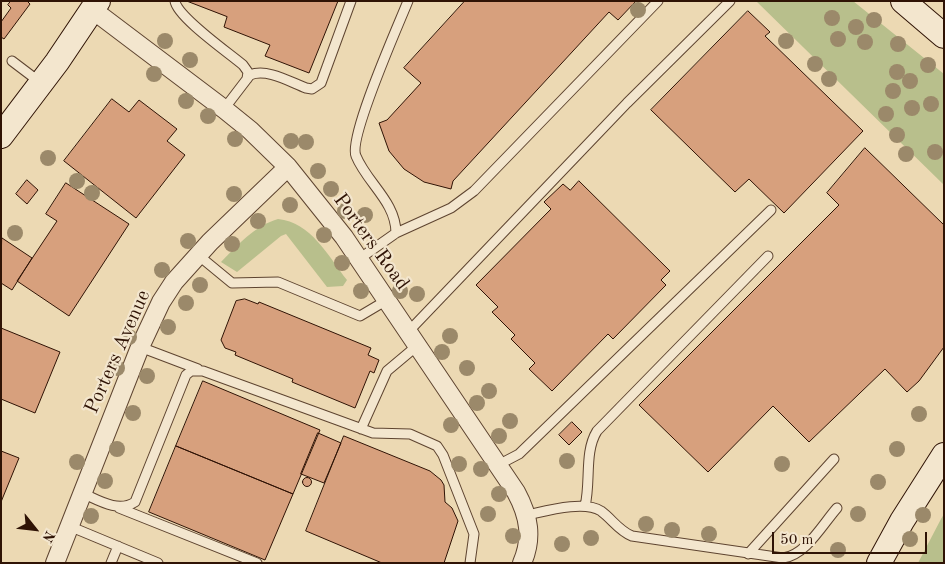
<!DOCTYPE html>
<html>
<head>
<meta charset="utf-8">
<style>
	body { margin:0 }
	#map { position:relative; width:945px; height:564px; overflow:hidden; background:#ecd9b3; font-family:"Old Standard TT",serif }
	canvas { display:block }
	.frame { position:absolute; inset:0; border:2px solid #2f1305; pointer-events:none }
	.north { position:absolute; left:10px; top:504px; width:50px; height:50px; -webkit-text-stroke:4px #f3e6ce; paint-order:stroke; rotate:119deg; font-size:14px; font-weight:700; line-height:20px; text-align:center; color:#2f1305 }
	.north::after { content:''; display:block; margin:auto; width:18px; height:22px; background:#2f1305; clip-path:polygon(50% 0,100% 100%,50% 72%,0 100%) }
	.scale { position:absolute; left:772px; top:532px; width:155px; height:22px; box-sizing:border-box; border:2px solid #2f1305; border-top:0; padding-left:6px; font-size:15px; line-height:18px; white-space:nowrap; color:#2f1305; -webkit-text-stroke:4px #f3e6ce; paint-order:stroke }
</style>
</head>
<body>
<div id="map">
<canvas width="945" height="564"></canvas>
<div class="frame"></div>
<div class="north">N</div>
<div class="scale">50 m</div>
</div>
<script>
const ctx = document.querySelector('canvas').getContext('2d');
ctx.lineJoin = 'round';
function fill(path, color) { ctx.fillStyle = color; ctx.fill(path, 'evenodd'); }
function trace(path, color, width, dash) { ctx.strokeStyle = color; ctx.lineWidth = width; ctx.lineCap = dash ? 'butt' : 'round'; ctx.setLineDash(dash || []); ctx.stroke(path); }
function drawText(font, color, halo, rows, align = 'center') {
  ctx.font = font + ' "Old Standard TT",serif'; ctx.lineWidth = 4.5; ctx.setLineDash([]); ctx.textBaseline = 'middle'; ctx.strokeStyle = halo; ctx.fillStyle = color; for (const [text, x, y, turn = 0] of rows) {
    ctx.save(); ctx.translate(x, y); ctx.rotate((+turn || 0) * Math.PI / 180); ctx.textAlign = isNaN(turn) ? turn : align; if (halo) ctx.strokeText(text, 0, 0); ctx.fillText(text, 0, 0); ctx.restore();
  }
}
fill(new Path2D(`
	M756 1H853L944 74V185Z
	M278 219C311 222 328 256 347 280L343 286 327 287 286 234 281 236 237 272 221 262C238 245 254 226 278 219Z
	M944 514V563H918L941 519Z`), '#b8bf8c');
const building = new Path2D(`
	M11 1H27L30 4 4 39 1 37V22L11 8 8 5Z
	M187 1H338L309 73 265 56 270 45 224 27 227 17Z
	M465 1H636L618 20 609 12 453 181 451 189 424 182 404 169 389 151 379 123 387 120 421 83 404 68Z
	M748 11 770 32 765 36 863 131 784 213 749 179 735 192 651 110Z
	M112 99 129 112 139 100 177 129 167 141 185 155 136 218 64 161Z
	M865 148 944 225V347L919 381 907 392 885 369 809 442 773 406 708 472 639 405 839 205 827 193Z
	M27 180 38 190 27 204 16 194Z
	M579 181 670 271 661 280 666 285 613 339 608 334 552 391 529 369 535 363 511 339 515 335 492 312 498 307 476 285 551 209 544 202 563 184 570 190Z
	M66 183 129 224 69 316 17 281 57 221 46 214Z
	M2 238 32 258 12 290 1 283Z
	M245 299 258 304 259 302 371 348 368 355 379 360 374 373 370 371 355 408 292 382 293 379 235 355 236 352 225 348 221 340 236 301Z
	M1 328 60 352 35 413 1 399Z
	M203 381 320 430 293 494 176 446Z
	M572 422 582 432 569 445 559 435Z
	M318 433 341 443 324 483 301 474Z
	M344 436 430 471 441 480 444 485 445 502 452 508 458 521 444 563H382L306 531Z
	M176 446 293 494 265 560 149 512Z
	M1 451 19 458 1 502Z
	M302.5 482a4.5 4.5 0 1 1 9 0a4.5 4.5 0 1 1-9 0Z`);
fill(building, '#d7a07d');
trace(building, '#2f1305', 1);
const lane = new Path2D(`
	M175 1C177 17 229 53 243 65L248 72 247 79
	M12 61 41 83
	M224 109 250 75C267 68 290 82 306 88L312 89 321 83 351 1
	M396 233C396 202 367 183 356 156 348 138 398 26 408 1
	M198 255 232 283 278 282 360 316 387 300
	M359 259 396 233 451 208 474 191 658 1
	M409 331 627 103 730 1
	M140 347 198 369
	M361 429 387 371 418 345
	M498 465 519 454 771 210
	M82 493C98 500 118 513 135 502L186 375 191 371H203L373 433 410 434 437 446 443 455 474 534 470 563
	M585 506C591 482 584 452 597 431L768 256
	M119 508 257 563
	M527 515C546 511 584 500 601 511 612 519 619 531 632 536L783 558C806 555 822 525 837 508
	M69 526 158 563
	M748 554 834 459
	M111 563 118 546`);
const street = new Path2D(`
	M93 10 224 109 250 130 288 167 344 237 516 492C529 516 533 538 522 563
	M55 563 140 347 161 302 174 282 210 242 288 167`);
const secondary = new Path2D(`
	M903 1 944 36
	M1 136 57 62 98 1
	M879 563 902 521 944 455`);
trace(lane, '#5e4430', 11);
trace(street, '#5e4430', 20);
trace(secondary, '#2f1305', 26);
trace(lane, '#f3e6ce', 9);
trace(street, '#f3e6ce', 18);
trace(secondary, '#f3e6ce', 24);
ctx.fillStyle = '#9b896a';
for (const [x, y] of [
	[638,10],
	[832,18],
	[874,20],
	[856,27],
	[838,39],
	[165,41],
	[786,41],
	[865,42],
	[898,44],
	[190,60],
	[815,64],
	[928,65],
	[897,72],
	[154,74],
	[829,79],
	[910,81],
	[893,91],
	[186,101],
	[931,104],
	[912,108],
	[886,114],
	[208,116],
	[897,135],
	[235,139],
	[291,141],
	[306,142],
	[935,152],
	[906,154],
	[48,158],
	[318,171],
	[77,181],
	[331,189],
	[92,193],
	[234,194],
	[290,205],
	[345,211],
	[365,215],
	[258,221],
	[15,233],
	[324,235],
	[188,241],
	[232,244],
	[342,263],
	[162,270],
	[200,285],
	[361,291],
	[400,291],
	[417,294],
	[186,303],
	[168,327],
	[450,336],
	[129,337],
	[442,352],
	[117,368],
	[467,368],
	[147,376],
	[489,391],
	[477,403],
	[133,413],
	[919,414],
	[510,421],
	[451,425],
	[499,436],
	[117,449],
	[897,449],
	[567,461],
	[77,462],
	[459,464],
	[782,464],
	[481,469],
	[105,481],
	[878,482],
	[499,494],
	[488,514],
	[858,514],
	[923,515],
	[91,516],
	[646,524],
	[672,530],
	[709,534],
	[513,536],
	[591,538],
	[910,539],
	[562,544],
	[838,550]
]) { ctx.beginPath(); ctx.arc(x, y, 8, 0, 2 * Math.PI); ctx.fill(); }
drawText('20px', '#2f1305', '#f3e6ce', [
	["Porters Road",371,242,54],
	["Porters Avenue",118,352,-66]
]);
</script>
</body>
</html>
